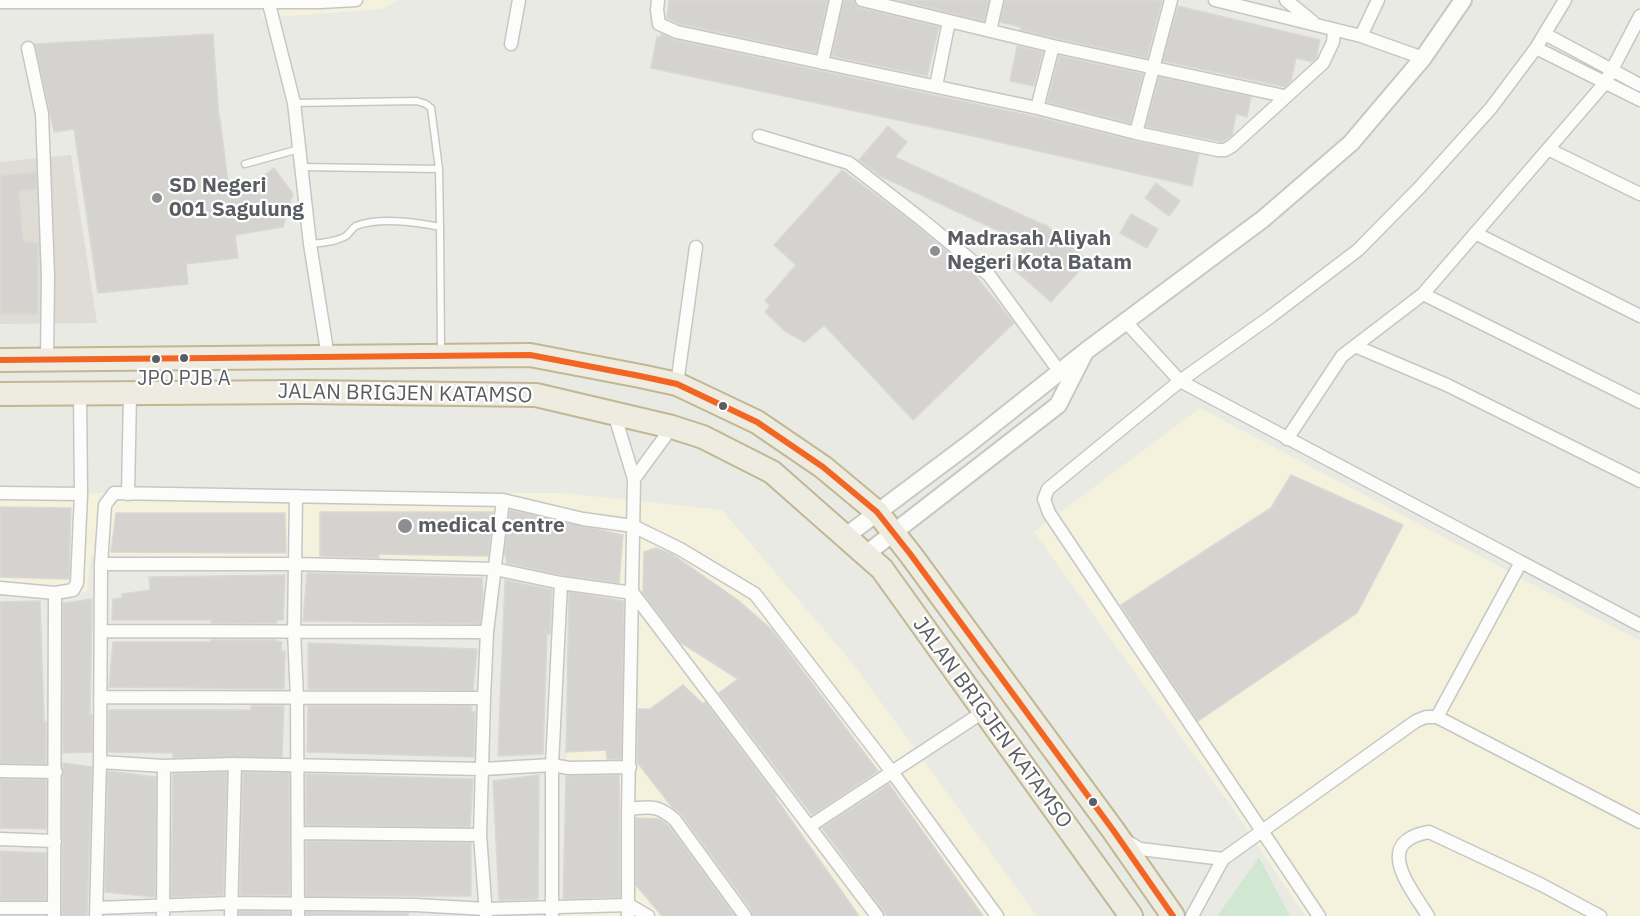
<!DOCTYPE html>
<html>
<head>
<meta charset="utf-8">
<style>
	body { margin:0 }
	canvas { display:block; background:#eaeae5 }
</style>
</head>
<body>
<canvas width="1640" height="916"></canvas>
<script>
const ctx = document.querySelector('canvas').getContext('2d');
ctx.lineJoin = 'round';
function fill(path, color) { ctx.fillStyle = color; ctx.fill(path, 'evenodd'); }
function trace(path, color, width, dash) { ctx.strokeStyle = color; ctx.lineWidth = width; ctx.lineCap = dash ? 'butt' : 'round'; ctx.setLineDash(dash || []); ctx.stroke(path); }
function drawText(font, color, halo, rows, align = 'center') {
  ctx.font = font + ' "IBM Plex Sans",sans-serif'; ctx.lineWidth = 4.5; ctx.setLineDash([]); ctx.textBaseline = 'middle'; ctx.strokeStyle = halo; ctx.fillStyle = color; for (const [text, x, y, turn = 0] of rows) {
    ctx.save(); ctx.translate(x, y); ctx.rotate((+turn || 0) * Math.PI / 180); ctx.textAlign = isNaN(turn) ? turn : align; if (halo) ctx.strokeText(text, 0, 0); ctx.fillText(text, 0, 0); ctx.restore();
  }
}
fill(new Path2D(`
	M260 0H399L381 9 262 18Z
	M1200 408 1640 641V916H1305L1233 809 1034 532Z
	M0 493H563L722 510 853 664 1037 916H561L573 575 481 562 91 555 87 592 0 591Z`), '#f4f1dd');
fill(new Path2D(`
	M71 155 97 323 0 324V162Z`), '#dedcd4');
fill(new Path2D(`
	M1259 857 1290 916H1219L1218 915Z`), '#d2e7d2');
const building = new Path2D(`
	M669 0H828L816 53 680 24 667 18Z
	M844 0H854L856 6 860 8 939 27 927 76 832 56Z
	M897 0H989L984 21Z
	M1005 0H1157L1162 1 1147 58 1020 30 1021 27 1000 22Z
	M1178 6 1320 40 1316 59 1312 62 1296 58 1291 81 1285 87 1163 61Z
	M213 34 219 119 220 118 230 200 274 168 293 194 283 227 235 235 238 258 186 264 188 284 98 293 74 129 54 132 35 44Z
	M661 34 675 40 1041 118 1134 141 1199 154 1192 186 959 133 651 68 657 37H661Z
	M1017 46 1043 52 1034 86 1010 81Z
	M1059 56 1143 74 1130 123 1047 102Z
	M1159 77 1251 97 1247 117 1236 114 1232 135 1223 142 1146 127Z
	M888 126 907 142 895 157 1044 225 1045 224 1088 261 1051 302 1009 265 1027 244 880 176 859 160Z
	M842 170 916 225 974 274 1014 323 913 420 824 325 805 342 786 332 765 312 770 306 765 301 796 265 774 245Z
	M36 172 37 189 19 191 23 241 38 243V314H0V176Z
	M1156 183 1180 201 1169 216 1145 198Z
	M1131 214 1158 229 1147 248 1120 233Z
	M1291 475 1403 525 1357 613 1198 721 1121 605 1271 508Z
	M0 507 71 508 69 579 0 577Z
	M510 510 623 535 619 583 562 575 506 563V556H504Z
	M320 512H493L488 556 379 554V558L320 556Z
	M116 513H285L286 553 111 552Z
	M656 548 672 554 739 601 772 630 878 771 812 815 719 693 738 679 680 642 643 593 644 552Z
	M307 573 482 578 483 596 480 624 303 621Z
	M285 575 283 620H277L276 623H211V620H112L113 599 122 598V594L150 590 149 577Z
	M505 580 552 590 550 634H547L543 754 498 756Z
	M569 592 624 601 621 759H607L606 750 566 752Z
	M92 599 90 715H92V752L63 753V603Z
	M40 601 44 722H46V764L0 763V602Z
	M211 640H276V641L282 642 281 651H285L284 689 109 687 113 642H211Z
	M308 643 477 649 473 690 308 689Z
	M683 685 703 704 705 702 776 796 775 797 859 916H753L752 911 682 815 672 807 637 762 638 709H650Z
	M251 706H284L282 757 173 758V753L108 752 109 710H251Z
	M308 706H472L471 712H475L474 757 307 752Z
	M63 763 92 767 87 916H62Z
	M108 771 156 777 155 897 105 892Z
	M227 772 223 895 171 897 173 774Z
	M243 772 289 773 290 895H240Z
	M306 774 473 779 470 827 306 825Z
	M539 775 538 899 499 900 493 781Z
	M619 775 620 897 563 899 566 776Z
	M0 779 46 780V829L0 828Z
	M889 784 983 916H887L822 828Z
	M636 818 660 819 669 826 735 916H662L636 885Z
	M306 841 471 843V896H306Z
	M0 851 46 853V900H0Z
	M239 911 290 912V916H239Z
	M306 912 408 913V916H306Z`);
fill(building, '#d4d3d0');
trace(building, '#dad8d4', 1.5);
const lane = new Path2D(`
	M294 103 417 101 426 104 431 108 439 169 440 227C417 222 378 217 356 226 352 228 350 233 346 236 336 242 321 243 310 244
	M245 164 299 149
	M302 167 439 169
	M440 227 441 352`);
const street = new Path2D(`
	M268 0 294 103 310 244 328 357
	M658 0 657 10 659 24 677 32 1037 108 1136 133 1218 150H1225L1232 146 1323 63 1333 42 1334 30
	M862 0 1053 46 1284 96
	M1215 0 1361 36 1423 58
	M1286 0 1313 22
	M0 2H320L356 0
	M990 31 997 0
	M1545 34 1640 85
	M1361 36 1378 0
	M511 44 519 0
	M28 48 42 114 48 276 47 359
	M1536 48 1640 100
	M822 63 836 0
	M936 86 949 21
	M1037 108 1053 46
	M1136 133 1171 0
	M759 136 849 163 921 219 989 275 1059 371
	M1548 149 1640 194
	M1475 233 1640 316
	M1423 294 1640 402
	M1125 321 1180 381 1521 562 1437 717
	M1355 346 1447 385 1640 481
	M677 384 696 247
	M614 413 634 479 628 809V916
	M1287 439 1342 356 1423 294 1605 83 1640 16
	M634 479 672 427
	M0 493 81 494
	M128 494 130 394
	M296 496 294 632 297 698 298 916
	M1521 562 1640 625
	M101 564H295L495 569 561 583 633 593 877 916
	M0 588 55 593 73 590 77 583 81 494 80 394
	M101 631 487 632
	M100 697 484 698
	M100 762 164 766 235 764 483 769 552 765 569 768 630 767
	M0 771 56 772
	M628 809C650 807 657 804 675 820L745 916
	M810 826 983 712
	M299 833 480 835
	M0 839 55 841
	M1128 842 1140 849 1223 859 1192 916
	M1223 859 1416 721 1426 717H1437L1640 822
	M0 908H54
	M96 908 231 903 415 905 486 909 629 905 648 916
	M486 915 480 835 484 698 487 632 503 500
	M54 916 55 593
	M96 916 100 762 101 564 105 505 114 493 503 500 583 519 633 526 680 549 755 594 892 772 997 916
	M163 916 164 766
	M231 916 235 764
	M552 916V765L561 583
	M1319 916 1049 513 1044 499 1048 489 1180 381 1270 317 1358 250 1420 187 1491 108 1536 48 1565 0
	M1428 916C1410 887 1372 842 1429 832L1540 884 1600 916`);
const secondary = new Path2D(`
	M846 536 970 443 1086 351 1263 219 1351 143 1423 58 1463 0
	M866 554 1058 405 1084 354`);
const highway = new Path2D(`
	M0 360 530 355 640 376 677 384 757 422 823 467 877 512 911 555 1113 830 1173 916
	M0 394 305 392 536 395 672 427 703 437 772 472 882 569 1131 916`);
trace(lane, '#c6c7c5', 9);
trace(street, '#c6c7c5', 15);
trace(secondary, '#c7c7c6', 20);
trace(highway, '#c1b793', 26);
trace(lane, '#fcfcfb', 6);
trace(street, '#fcfcfb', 12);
trace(secondary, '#fcfcfb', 16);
trace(highway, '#eeece0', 22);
trace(new Path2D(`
	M0 360 530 355 640 376 677 384 757 422 823 467 877 512 911 555 1113 830 1173 916`), '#f26522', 6);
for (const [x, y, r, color] of [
	[157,198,6,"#8c8e90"],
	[935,251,6,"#8c8e90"],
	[184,358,5,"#5a5d62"],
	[156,359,5,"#5a5d62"],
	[723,406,5,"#5a5d62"],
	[405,526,8,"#8c8e90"],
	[1093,802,5,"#5a5d62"]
]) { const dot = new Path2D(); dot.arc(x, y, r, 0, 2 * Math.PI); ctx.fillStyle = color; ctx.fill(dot); trace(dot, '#fff', 2); }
drawText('20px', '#5a5d62', '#fff', [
	["JPO PJB A",184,379]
]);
drawText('bold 21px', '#5a5d62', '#fff', [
	["SD Negeri",169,186],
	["001 Sagulung",169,210],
	["Madrasah Aliyah",947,239],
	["Negeri Kota Batam",947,263],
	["medical centre",418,526]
], 'left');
drawText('21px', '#5a5d62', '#fff', [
	["JALAN BRIGJEN KATAMSO",405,394,1],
	["JALAN BRIGJEN KATAMSO",992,723,54]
]);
</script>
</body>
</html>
